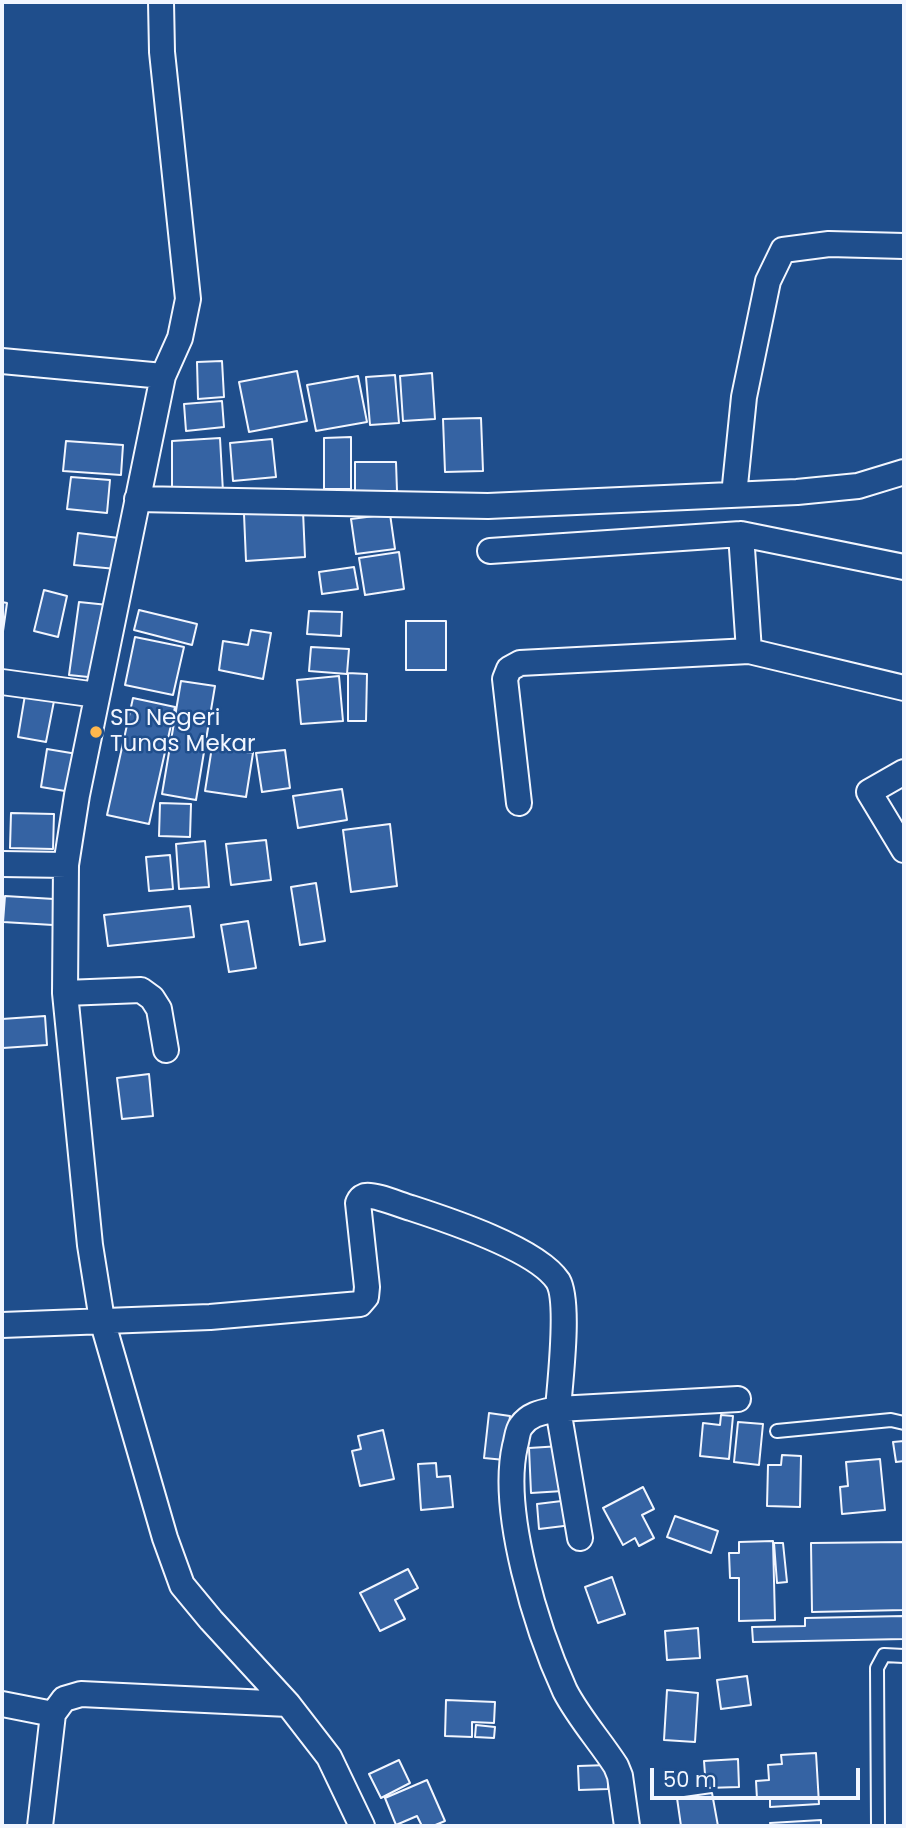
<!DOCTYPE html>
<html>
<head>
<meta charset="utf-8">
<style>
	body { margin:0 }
	#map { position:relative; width:906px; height:1828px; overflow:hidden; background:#1f4e8c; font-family:Poppins,sans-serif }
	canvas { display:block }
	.frame { position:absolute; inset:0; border:4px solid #f2f6ff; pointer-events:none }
	.scale { position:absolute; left:650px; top:1768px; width:210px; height:32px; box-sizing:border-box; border:4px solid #f2f6ff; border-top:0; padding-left:9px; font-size:21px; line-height:24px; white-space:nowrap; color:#f2f6ff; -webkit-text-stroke:5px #1f4e8c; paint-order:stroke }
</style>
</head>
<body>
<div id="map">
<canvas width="906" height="1828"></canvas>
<div class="frame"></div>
<div class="scale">50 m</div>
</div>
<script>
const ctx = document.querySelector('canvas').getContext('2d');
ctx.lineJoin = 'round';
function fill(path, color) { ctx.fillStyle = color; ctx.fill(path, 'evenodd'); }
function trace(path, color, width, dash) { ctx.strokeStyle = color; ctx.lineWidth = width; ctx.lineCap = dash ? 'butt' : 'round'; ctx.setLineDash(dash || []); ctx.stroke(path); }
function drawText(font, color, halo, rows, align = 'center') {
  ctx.font = font + ' Poppins,sans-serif'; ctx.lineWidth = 5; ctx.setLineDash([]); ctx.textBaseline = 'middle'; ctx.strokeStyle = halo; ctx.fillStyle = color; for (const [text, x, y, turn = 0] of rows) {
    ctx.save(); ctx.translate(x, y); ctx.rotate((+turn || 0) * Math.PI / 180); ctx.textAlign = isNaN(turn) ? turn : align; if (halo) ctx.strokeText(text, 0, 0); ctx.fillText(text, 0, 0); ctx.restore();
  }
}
const building = new Path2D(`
	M222 361 224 397 198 399 197 362Z
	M297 371 307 421 249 432 239 382Z
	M432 373 435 419 403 421 400 376Z
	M395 375 399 423 370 425 366 377Z
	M358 376 367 422 316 431 307 385Z
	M222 401 224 427 186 431 184 404Z
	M481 418 483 471 445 472 443 419Z
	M351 437V489H324V438Z
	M220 438 223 492 172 496V441Z
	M272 439 276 477 233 481 230 443Z
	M66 441 123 445 121 475 63 471Z
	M355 462H396L397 491H355Z
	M71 477 110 480 107 513 67 509Z
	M303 511 305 557 246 561 244 514Z
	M390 514 395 549 356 554 351 519Z
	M78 533 119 538 116 569 74 565Z
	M399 552 404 589 365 595 359 558Z
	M354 567 358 589 322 594 319 572Z
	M44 590 67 596 58 637 34 631Z
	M2 602 7 603 2 638Z
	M79 602 108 605 98 678 69 675Z
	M139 610 197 624 192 645 134 630Z
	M309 611 342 612 341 636 307 634Z
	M406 621H446V670H406Z
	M251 630 271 633 263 679 219 670 223 641 248 645Z
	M135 637 184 647 173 695 125 685Z
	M311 647 349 649 347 674 309 671Z
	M348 673 367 674 366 721H348Z
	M339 676 343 721 301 724 297 680Z
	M181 681 215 686 196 800 162 794Z
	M25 695 54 701 46 742 18 737Z
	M133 698 175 707 149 824 107 815Z
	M212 747 253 753 246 797 205 791Z
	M47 749 77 754 71 792 41 787Z
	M285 750 290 788 262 792 256 753Z
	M342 789 347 820 298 828 293 796Z
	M160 803 191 804 190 837 159 836Z
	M11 813 54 814 53 849 10 848Z
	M390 824 397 886 351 892 343 830Z
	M266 840 271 880 231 885 226 844Z
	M205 841 209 887 179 889 176 844Z
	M170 855 173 889 149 891 146 857Z
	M316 883 325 941 300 945 291 887Z
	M5 896 54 899 53 925 3 922Z
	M190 906 194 937 108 946 104 915Z
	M248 921 256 968 229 972 221 925Z
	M45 1016 47 1045 3 1048 2 1019Z
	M149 1074 153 1116 122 1119 117 1078Z
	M489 1413 510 1416 505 1460 484 1458Z
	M721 1415 733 1416 729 1459 700 1456 703 1423 720 1425Z
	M738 1422 763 1424 759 1465 734 1462Z
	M383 1430 394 1479 360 1486 352 1451 361 1449 358 1436Z
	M904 1441V1467V1461L896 1462 893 1442Z
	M561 1446 563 1491 531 1493 529 1448Z
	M782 1455 801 1456 800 1507 767 1506 768 1465H781Z
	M880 1459 885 1510 842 1514 840 1487 848 1486 846 1462Z
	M436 1463 437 1477 450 1476 453 1507 421 1510 418 1464Z
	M643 1487 654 1509 642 1515 654 1538 639 1546 635 1538 623 1545 603 1508Z
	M570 1500 572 1525 539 1529 537 1504Z
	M675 1516 718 1531 711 1553 667 1537Z
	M773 1541 775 1620 739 1621V1578H730L729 1553H739V1542Z
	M904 1542V1610L812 1612 811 1543Z
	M774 1543H783L787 1582 777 1583Z
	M408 1569 418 1588 395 1600 405 1619 380 1631 360 1593Z
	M612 1577 625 1614 598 1623 585 1587Z
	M904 1616V1639L753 1642 752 1627 805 1626V1618Z
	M698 1628 700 1658 667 1660 665 1631Z
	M747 1676 751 1705 721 1709 717 1680Z
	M667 1690 698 1693 695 1742 664 1740Z
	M446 1700 495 1702 494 1723 472 1722V1737L445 1736Z
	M476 1725 495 1727 494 1738 475 1737Z
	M816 1753 819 1804 770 1807V1798L757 1799 756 1781 769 1780 768 1765 782 1764 781 1755Z
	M738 1759 739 1787 706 1788 704 1761Z
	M399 1760 410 1783 381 1798 369 1774Z
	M608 1765V1789L579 1790 578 1766Z
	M427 1780 445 1821 433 1826H422L417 1816 396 1825 385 1798Z
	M712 1793 718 1826H681L677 1798Z
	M821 1820V1826H771L770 1823Z`);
fill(building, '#3563a3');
trace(building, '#f2f6ff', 2);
const lane = new Path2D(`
	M777 1431 891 1420 904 1423
	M878 1826 877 1668 884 1655 904 1656`);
const street = new Path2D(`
	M161 2 162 52 188 299 180 338 163 376 77 795 66 865 65 993 90 1245 102 1320 165 1538 182 1585 211 1620 288 1704 329 1757 362 1826
	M2 361 163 376
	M734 495 744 397 768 281 783 250 829 244 904 246
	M137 499 488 506 797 492 858 486 904 472
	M741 534 749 651
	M490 551 741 534 904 567
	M2 682 97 695
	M904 772 869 792 904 850
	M519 803 505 679 509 669 520 663 749 651 904 688
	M2 864 66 865
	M65 993 141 990 152 998 159 1009 166 1050
	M2 1325 210 1317 360 1304 366 1297 367 1287 358 1203C360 1199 360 1198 365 1196 375 1194 400 1205 411 1208 448 1220 537 1249 558 1281 570 1302 560 1382 558 1409 544 1412 530 1413 521 1426 517 1431 517 1440 515 1446 500 1512 537 1630 565 1691 579 1718 600 1741 616 1766L620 1776 627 1826
	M580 1538 558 1409 738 1399
	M2 1704 53 1714
	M40 1826 53 1714 64 1699 81 1694 288 1704`);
trace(lane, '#f2f6ff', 16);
trace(street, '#f2f6ff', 28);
trace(lane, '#1f4e8c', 12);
trace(street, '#1f4e8c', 24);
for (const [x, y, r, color] of [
	[96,732,7,"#ffb74d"]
]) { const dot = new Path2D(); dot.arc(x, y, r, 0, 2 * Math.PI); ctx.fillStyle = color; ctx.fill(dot); trace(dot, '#1f4e8c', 2.5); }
drawText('23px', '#f2f6ff', '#1f4e8c', [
	["SD Negeri",110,719],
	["Tunas Mekar",110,745]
], 'left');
</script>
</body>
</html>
